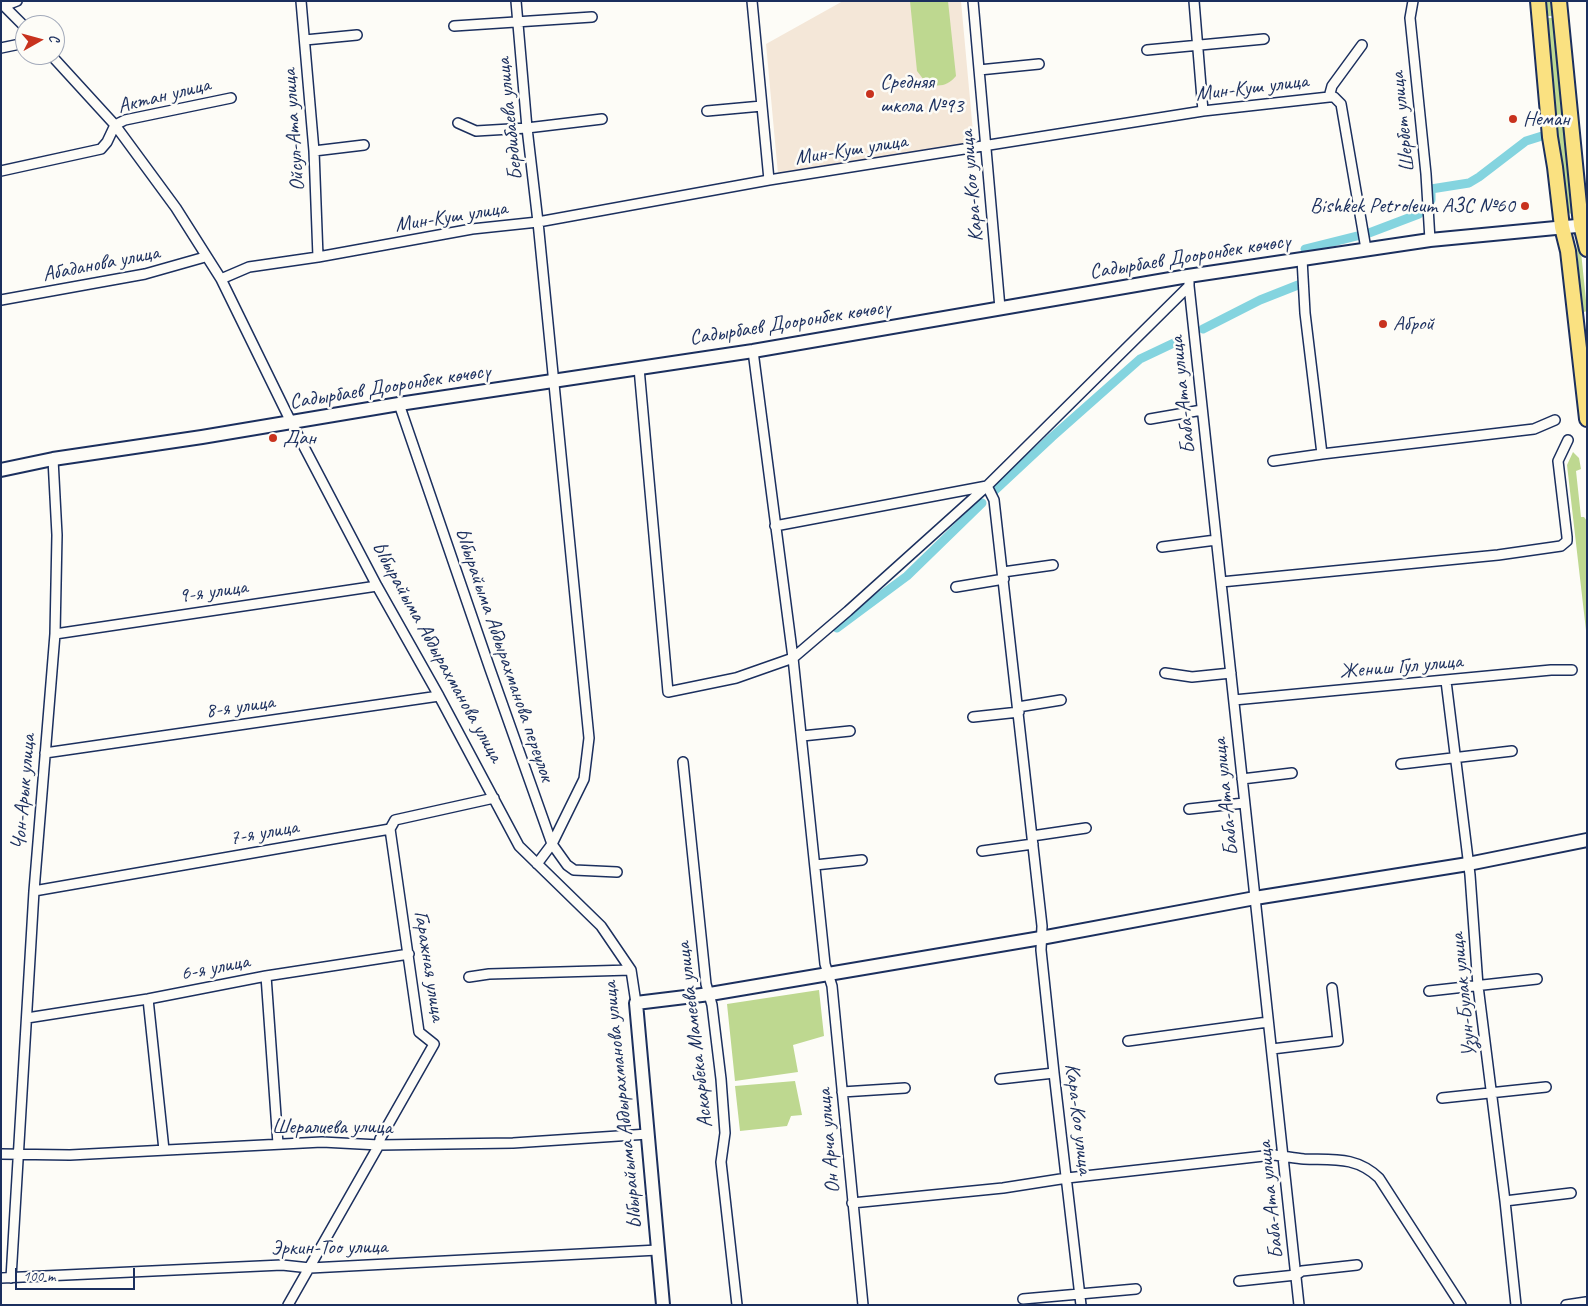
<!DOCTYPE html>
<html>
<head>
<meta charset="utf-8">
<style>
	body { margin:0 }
	#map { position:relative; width:1588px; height:1306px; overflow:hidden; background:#fdfcf7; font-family:Caveat,sans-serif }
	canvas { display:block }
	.frame { position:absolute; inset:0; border:2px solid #1b2f5e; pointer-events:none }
	.north { position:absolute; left:15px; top:15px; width:50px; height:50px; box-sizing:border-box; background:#fdfcf7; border:1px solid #a3aaba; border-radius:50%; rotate:83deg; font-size:14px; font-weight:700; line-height:20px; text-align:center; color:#1b2f5e }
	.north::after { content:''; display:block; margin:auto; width:18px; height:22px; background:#c8321e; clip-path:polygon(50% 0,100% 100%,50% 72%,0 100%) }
	.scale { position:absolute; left:15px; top:1268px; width:120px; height:22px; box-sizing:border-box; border:2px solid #1b2f5e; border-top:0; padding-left:6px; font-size:15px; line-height:18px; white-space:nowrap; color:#1b2f5e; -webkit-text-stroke:4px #fdfcf7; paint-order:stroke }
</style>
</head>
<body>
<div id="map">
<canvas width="1588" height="1306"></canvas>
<div class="frame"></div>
<div class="north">С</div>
<div class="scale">100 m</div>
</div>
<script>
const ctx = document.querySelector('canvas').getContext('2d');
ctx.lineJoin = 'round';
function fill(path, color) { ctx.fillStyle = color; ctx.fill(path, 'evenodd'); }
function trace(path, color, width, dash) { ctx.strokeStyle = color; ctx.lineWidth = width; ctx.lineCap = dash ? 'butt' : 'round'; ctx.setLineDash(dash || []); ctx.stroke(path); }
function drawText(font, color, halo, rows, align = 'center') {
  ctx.font = font + ' Caveat,sans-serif'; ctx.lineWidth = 5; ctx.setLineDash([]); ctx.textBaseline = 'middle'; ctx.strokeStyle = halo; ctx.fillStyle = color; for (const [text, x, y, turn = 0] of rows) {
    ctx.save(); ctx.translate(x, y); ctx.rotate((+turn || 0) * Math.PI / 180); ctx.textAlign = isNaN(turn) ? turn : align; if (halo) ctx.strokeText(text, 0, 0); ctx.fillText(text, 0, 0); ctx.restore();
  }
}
fill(new Path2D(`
	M843 1H961L974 143 778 174 766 44Z`), '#f4e7d8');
fill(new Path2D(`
	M910 1H948L956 76C947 86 941 87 927 84L917 71Z
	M1543 1H1553L1554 16H1544Z
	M1545 18H1554L1574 211 1570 214 1568 211 1562 159 1556 136Z
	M1576 238H1578L1580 242 1587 310 1585 312 1582 311Z
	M1573 452 1579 458 1581 469 1576 471 1581 517H1584L1587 521V639L1567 465Z
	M819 990 824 1036 793 1045 798 1072 735 1081 727 1004Z
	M795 1081 802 1115 791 1116 787 1126 740 1131 735 1086Z`), '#bed890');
trace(new Path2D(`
	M1431 200V189L1469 183 1479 177 1526 141 1542 136
	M1369 233 1419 214
	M1305 249 1357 236
	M1203 329 1260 300 1298 285
	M993 492 1052 437 1140 359 1178 341
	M837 628 907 576 982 503`), '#84d4df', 9);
const street = new Path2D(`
	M301 1 314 151 318 257
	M516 1 527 128 538 222 589 738 584 779 552 844 537 864
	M752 1 769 180
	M973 1 1000 308
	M1194 1 1203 111
	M1413 1 1410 18 1426 174 1430 240
	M1 3 25 27
	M4 6 17 1
	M454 26 592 17
	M305 40 357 35
	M1 48 25 43
	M1147 50 1264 39
	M51 55 115 125 176 208 221 279 291 422 377 586 439 696 519 846 601 926 631 970 636 1003
	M979 70 1039 64
	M1329 97 1332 86 1362 45
	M707 111 762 106
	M458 123 476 131 527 128 602 119
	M314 151 364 145
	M1 171 101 149 107 142 115 125 125 120 231 98
	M1302 259 1305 313 1322 454 1534 429 1555 420
	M221 279 249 267 318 257 472 229 538 222 769 180 1203 111 1329 97H1334L1341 104 1366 249
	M1189 286 1299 1305
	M1 300 145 274 205 257
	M753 351 793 658 825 964 832 986 863 1305
	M639 368 668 692 736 678 793 658 848 611 987 486 1189 286V282
	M399 404 490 669 552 844 567 865 574 870 617 872
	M1150 419 1202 410
	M1273 461 1322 454
	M775 526 987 486 994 500 1042 926 1041 950 1054 1073 1081 1305
	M1162 547 1216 540
	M1003 572 1053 565
	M1221 582 1498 555 1561 546 1567 541V537L1558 461 1568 440
	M956 587 1004 579
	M55 634 377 586
	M1165 673 1192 677 1231 673
	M1446 681 1470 875 1478 986 1505 1201 1516 1305
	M1234 700 1551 670H1572
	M1018 707 1061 700
	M973 717 1019 712
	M802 736 850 731
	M45 753 439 696
	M683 762 706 984 712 1005 721 1079 725 1133 721 1162 737 1305
	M1401 764 1512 751
	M1242 779 1292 773
	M1189 809 1244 803
	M1032 836 1086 828
	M982 851 1033 844
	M815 865 862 860
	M34 891 390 829 395 820 494 798
	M266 976 278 1144
	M469 977 489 974 631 970
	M1429 991 1537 979
	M148 999 164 1150
	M27 1018 148 999 266 976 409 954
	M1128 1041 1268 1022
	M1272 1049 1338 1041 1332 988
	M1000 1079 1054 1073
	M842 1092 905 1088
	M1442 1098 1546 1087
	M1 1154 70 1155 322 1142 379 1145 513 1143 648 1134
	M1505 1201 1571 1193
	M852 1203 1003 1188 1067 1178 1273 1155C1283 1156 1294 1158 1304 1159 1333 1160 1356 1156 1379 1178L1461 1305
	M1 1278 282 1265 310 1268 658 1250
	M11 1278 34 891 55 634 57 535 53 459
	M1239 1281 1296 1275 1302 1271 1357 1265
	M1023 1299 1136 1289
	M288 1305 379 1145 380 1139 434 1044 419 1032 390 829
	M1566 1305 1586 1302`);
const secondary = new Path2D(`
	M1 470 53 459 202 437 399 404 753 351 1188 276 1430 240 1587 225
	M663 1305 636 1003 710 994 1041 938 1255 898 1468 864 1587 840`);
const primary = new Path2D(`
	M1538 1 1550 137 1555 167 1562 227 1568 251 1587 419
	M1559 1 1581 225 1587 249`);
trace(street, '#1b2f5e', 12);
trace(secondary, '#1b2f5e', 16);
trace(primary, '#1b2f5e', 18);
trace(street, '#fdfcf7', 9);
trace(secondary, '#fdfcf7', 12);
trace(primary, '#fae181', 14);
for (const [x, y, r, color] of [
	[870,94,5,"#c8321e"],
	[1513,119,5,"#c8321e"],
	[1525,206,5,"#c8321e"],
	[1383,324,5,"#c8321e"],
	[273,438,5,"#c8321e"]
]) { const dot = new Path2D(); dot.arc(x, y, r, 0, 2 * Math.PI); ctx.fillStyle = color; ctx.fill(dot); trace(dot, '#fdfcf7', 2); }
drawText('21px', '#1b2f5e', '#fdfcf7', [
	["Средняя",880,82],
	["школа №93",880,106],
	["Неман",1523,119],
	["Bishkek Petroleum АЗС №60",1515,206,"right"],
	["Аброй",1393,324],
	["Дан",283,438]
], 'left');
drawText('21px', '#1b2f5e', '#fdfcf7', [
	["Мин-Куш улица",1252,88,-7],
	["Актан улица",164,96,-14],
	["Бердибаева улица",510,119,-96],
	["Шербет улица",1403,122,-96],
	["Ойсул-Ата улица",294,130,-94],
	["Мин-Куш улица",851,150,-9],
	["Кара-Коо улица",972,186,-95],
	["Мин-Куш улица",451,217,-9],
	["Садырбаев Дооронбек көчөсү",1190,257,-9],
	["Абаданова улица",101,264,-11],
	["Садырбаев Дооронбек көчөсү",790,323,-9],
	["Садырбаев Дооронбек көчөсү",390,387,-9],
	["Баба-Ата улица",1183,395,-96],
	["9-я улица",213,592,-8],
	["Ыбырайыма Абдырахманова улица",437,652,61],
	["Ыбырайыма Абдырахманова переулок",504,655,71],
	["Жениш Гул улица",1401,667,-5],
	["8-я улица",240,707,-8],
	["Чон-Арык улица",24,792,-85],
	["Баба-Ата улица",1226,797,-96],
	["7-я улица",264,833,-10],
	["Гаражная улица",429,966,81],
	["6-я улица",215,968,-11],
	["Узун-Булак улица",1464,995,-96],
	["Аскарбека Мамеева улица",695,1035,-97],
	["Ыбырайыма Абдырахманова улица",623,1105,-96],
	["Кара-Коо улица",1078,1119,83],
	["Шералиева улица",332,1127],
	["Он Арча улица",829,1141,-95],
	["Баба-Ата улица",1271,1200,-96],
	["Эркин-Тоо улица",329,1248,-1]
]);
</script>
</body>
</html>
